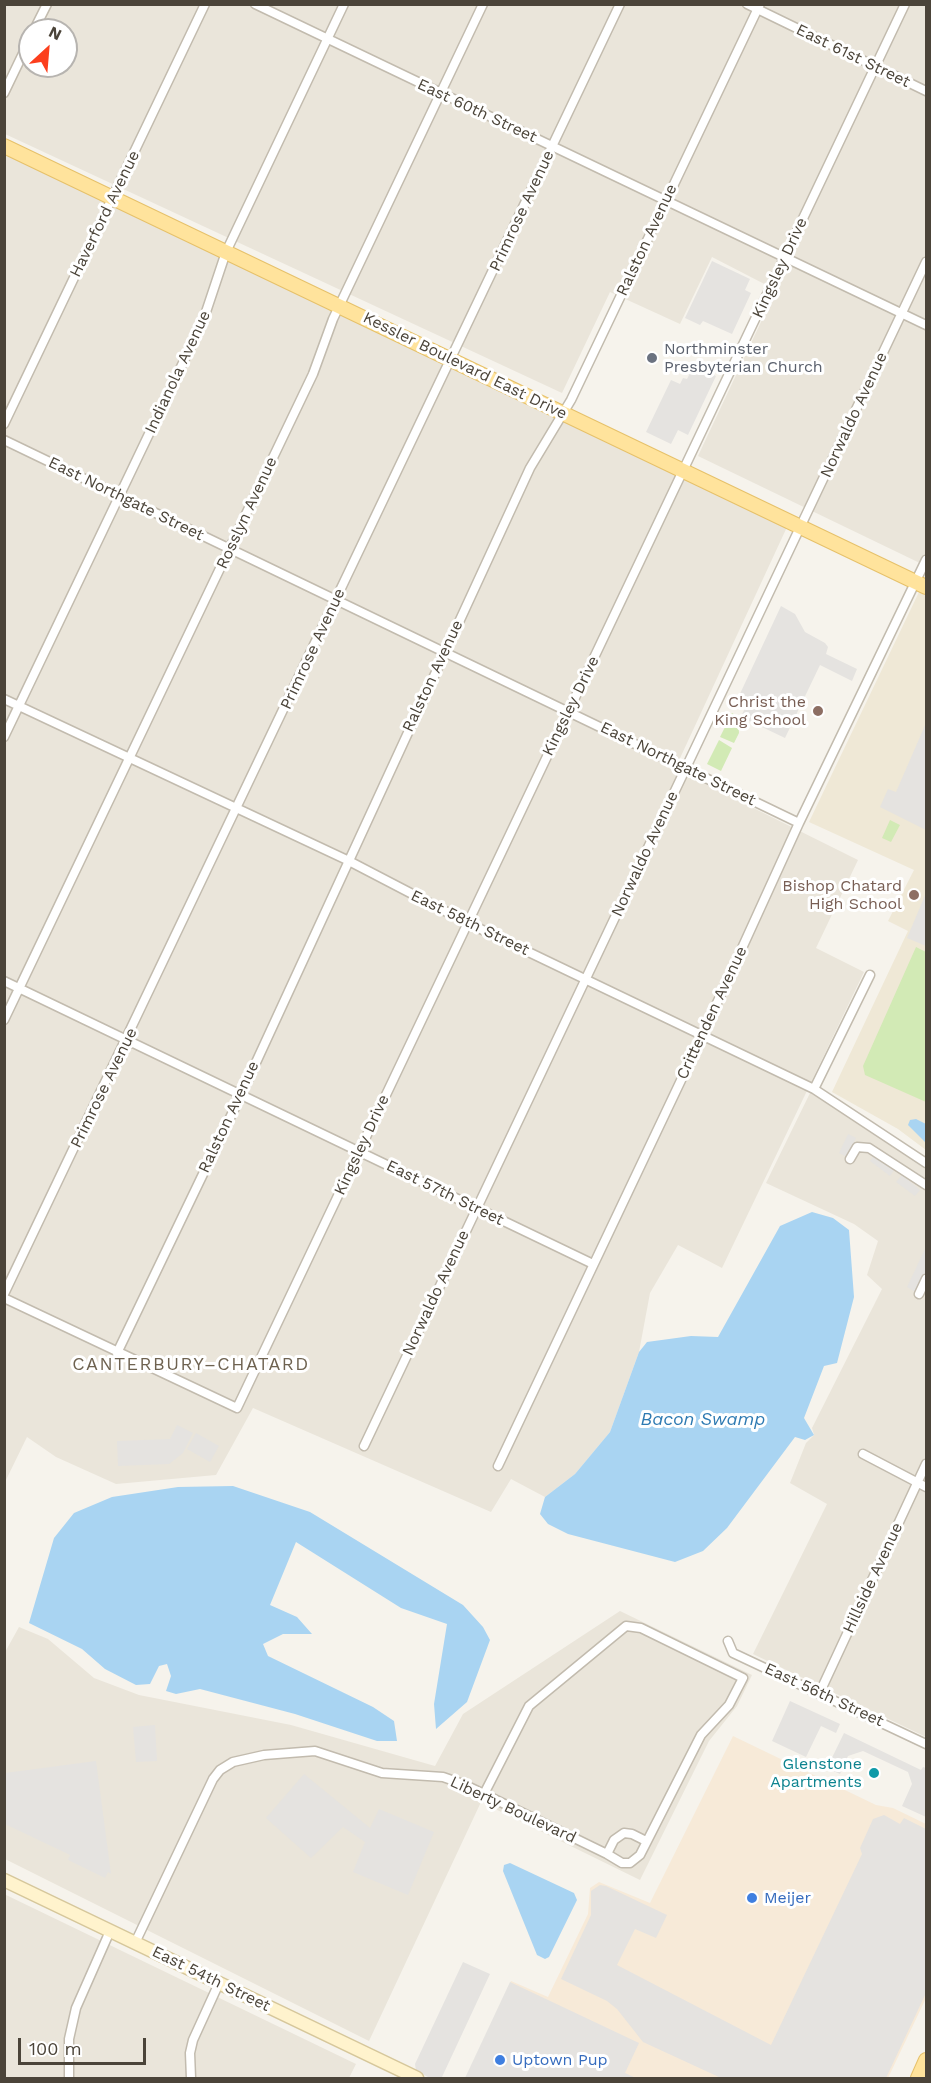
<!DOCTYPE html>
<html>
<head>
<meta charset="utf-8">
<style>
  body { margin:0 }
  #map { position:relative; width:931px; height:2083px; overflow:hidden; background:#f6f3ec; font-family:"Work Sans",sans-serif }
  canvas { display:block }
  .frame { position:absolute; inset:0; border:6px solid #4b4439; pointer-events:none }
  .north { position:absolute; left:18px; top:18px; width:60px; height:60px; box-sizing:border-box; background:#fff; border:2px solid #b7b4b0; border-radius:50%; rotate:26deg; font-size:16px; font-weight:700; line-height:24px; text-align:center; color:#4b4439 }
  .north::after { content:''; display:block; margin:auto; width:21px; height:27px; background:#fc3f1d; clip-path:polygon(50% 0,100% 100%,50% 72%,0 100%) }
  .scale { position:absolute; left:18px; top:2038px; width:128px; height:27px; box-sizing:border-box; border:3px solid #4b4439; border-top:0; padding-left:8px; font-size:18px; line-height:21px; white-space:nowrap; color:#4b4439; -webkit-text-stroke:4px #fff; paint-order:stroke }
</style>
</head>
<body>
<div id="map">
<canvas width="931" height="2083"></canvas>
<div class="frame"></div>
<div class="north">N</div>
<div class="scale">100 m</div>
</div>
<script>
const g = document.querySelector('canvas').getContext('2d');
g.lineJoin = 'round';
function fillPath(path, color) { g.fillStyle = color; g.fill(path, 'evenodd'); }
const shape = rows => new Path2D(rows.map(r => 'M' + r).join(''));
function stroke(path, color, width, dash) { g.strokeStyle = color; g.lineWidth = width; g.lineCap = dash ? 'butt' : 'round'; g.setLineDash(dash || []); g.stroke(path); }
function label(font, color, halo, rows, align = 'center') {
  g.font = font + ' "Work Sans",sans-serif'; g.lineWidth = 6; g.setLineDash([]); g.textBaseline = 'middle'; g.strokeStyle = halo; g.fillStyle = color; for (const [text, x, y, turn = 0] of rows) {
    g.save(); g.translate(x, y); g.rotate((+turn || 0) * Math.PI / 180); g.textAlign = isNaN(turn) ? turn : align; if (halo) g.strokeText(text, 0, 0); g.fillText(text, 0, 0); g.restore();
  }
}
fillPath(shape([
  [5,5,926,5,926,566,698,456,776,290,712,257,680,324,610,292,562,393,5,134],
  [30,30,66,30,66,66,30,66],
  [5,153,787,527,675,769,858,860,816,948,864,972,722,1268,678,1245,650,1293,639,1352,610,1432,575,1474,545,1497,511,1479,491,1512,253,1408,216,1475,116,1484,56,1457,27,1437,5,1482],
  [811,1091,926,1169,926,1737,753,1654,827,1504,790,1483,806,1443,814,1435,812,1428,882,1289,867,1275,878,1241,854,1224,766,1183],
  [620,1611,752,1675,737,1706,709,1741,640,1880,481,1802,369,2041,5,1859,4,1654,19,1627,48,1639,94,1678,139,1695,291,1725,435,1766,463,1714],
  [4,1894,356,2064,349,2078,5,2078]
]), '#eae5da');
fillPath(shape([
  [733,1736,876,1805,893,1808,926,1824,926,1998,888,2078,466,2078,511,1981,548,1997,588,1914,590,1888,599,1882,650,1903]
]), '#f7ead8');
fillPath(shape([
  [919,592,926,595,926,1150,898,1129,832,1092,908,931,888,921,914,870,809,822]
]), '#efe8d6');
fillPath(shape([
  [732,713,738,717,739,733,734,743,720,737],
  [719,740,732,748,721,771,707,764],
  [890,820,900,825,891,842,882,838],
  [916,947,926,952,926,1102,865,1075,863,1066]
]), '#d2eab5');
fillPath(shape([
  [712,261,750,279,745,290,751,293,732,334,703,321,700,325,685,318],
  [694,365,716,376,688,435,678,430,671,444,646,432,671,380,680,384,683,378,687,379],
  [781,606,795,614,805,632,825,643,828,647,826,654,857,669,852,681,820,665,785,738,741,717,747,703,738,698],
  [926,723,926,830,880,807,888,789,896,792],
  [926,893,926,946,907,938],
  [848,1134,856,1138,847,1157,839,1153],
  [874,1155,894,1170,890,1176,870,1161],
  [902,1175,920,1190,915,1196,896,1182],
  [926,1247,926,1274,917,1293,907,1287],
  [177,1425,193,1433,183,1453,169,1464,118,1466,117,1441,170,1439],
  [196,1433,219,1446,210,1462,187,1449],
  [790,1701,840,1724,836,1733,821,1726,806,1757,772,1741],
  [155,1725,157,1761,136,1762,133,1727],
  [844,1733,921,1770,923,1767,926,1768,926,1817,902,1806,912,1784,908,1772,863,1751,848,1756,840,1774,827,1768],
  [96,1761,111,1874,108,1872,105,1878,68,1860,70,1855,5,1824,5,1773],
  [304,1774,370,1828,379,1809,434,1832,408,1895,353,1872,365,1842,343,1827,311,1858,266,1818],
  [884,1815,900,1824,904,1818,926,1829,926,1993,886,2078,721,2078,643,2042,617,2009,607,2001,561,1979,591,1915,591,1891,600,1885,606,1886,667,1915,656,1938,635,1929,617,1965,771,2045,862,1854,860,1848,873,1819],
  [463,1962,490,1974,442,2077,430,2078,416,2071,415,2064],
  [510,1982,639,2043,625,2073,636,2078,465,2078]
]), '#e5e3e0');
fillPath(shape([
  [916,1119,926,1124,926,1143,908,1125,910,1120],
  [812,1212,833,1218,849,1230,854,1297,837,1363,824,1366,804,1418,814,1435,805,1440,795,1437,727,1528,703,1551,675,1562,568,1534,548,1524,540,1514,545,1497,575,1474,610,1432,639,1352,647,1342,691,1336,718,1337,780,1226],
  [233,1486,310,1512,463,1605,483,1627,490,1640,467,1702,436,1729,434,1704,447,1624,401,1608,296,1542,270,1605,297,1617,312,1634,283,1634,263,1644,268,1656,373,1707,394,1721,397,1741,377,1741,295,1714,200,1689,176,1694,166,1691,171,1676,167,1664,159,1666,150,1684,136,1685,105,1669,82,1649,29,1623,54,1538,74,1513,112,1497,178,1487],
  [510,1863,574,1893,577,1900,549,1957,545,1959,537,1955,503,1871,504,1865]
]), '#a9d4f2');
const street = shape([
  [255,4,926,325],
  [747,4,926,91],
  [34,30,47,4],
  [4,93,30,39],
  [4,424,205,4],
  [4,440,799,823],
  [4,699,347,860,468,923,814,1089,926,1163],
  [4,737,203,321,226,252,344,4],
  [4,981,593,1264],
  [4,1020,313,374,333,319,483,4],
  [814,1089,870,975],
  [850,1159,857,1147,869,1148,926,1185],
  [4,1294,620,4],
  [919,1294,926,1279],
  [4,1298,237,1408,905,4],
  [117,1353,241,1095,530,468,571,400,760,4],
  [364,1446,926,262],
  [863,1454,926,1487],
  [498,1466,702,1036,799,823,926,560],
  [728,1641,733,1653,926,1744],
  [820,1692,926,1464],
  [607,1854,614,1840,624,1833,632,1834,646,1841],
  [135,1943,213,1779,220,1770,233,1762,264,1755,315,1751,382,1773,443,1777,463,1784,484,1794,607,1854,622,1863,630,1863,640,1855,701,1735,729,1705,743,1678,641,1628,626,1626,529,1706,484,1794],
  [69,2078,69,2039,76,2008,110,1931],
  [191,2078,190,2053,193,2040,219,1983]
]);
const secondary = shape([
  [4,1880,417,2078]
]);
const primary = shape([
  [4,146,926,587],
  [918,2078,926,2060]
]);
stroke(street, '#c2bbae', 11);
stroke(secondary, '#d6c79b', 15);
stroke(primary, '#e6c16a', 16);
stroke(street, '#fff', 8);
stroke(secondary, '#fff3cd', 12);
stroke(primary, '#ffe39c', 14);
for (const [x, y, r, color] of [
  [652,358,6,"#6b7280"],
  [818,711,6,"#8d6e63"],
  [914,895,6,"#8d6e63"],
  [874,1773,6,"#0f9aa8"],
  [752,1898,6,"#3f7fe0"],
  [500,2060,6,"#3f7fe0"]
]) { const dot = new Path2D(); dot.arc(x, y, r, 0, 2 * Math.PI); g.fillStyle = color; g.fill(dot); stroke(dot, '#fff', 2); }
label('16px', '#4b4439', '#fff', [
  ["East 61st Street",853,56,26],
  ["East 60th Street",477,111,25],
  ["Primrose Avenue",522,211,-65],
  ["Haverford Avenue",105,214,-64],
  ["Ralston Avenue",647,240,-65],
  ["Kingsley Drive",780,268,-65],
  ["Kessler Boulevard East Drive",465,366,26],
  ["Indianola Avenue",178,372,-65],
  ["Norwaldo Avenue",854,415,-65],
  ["East Northgate Street",126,499,26],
  ["Rosslyn Avenue",247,513,-65],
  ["Primrose Avenue",313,649,-65],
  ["Ralston Avenue",433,676,-65],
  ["Kingsley Drive",571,706,-64],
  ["East Northgate Street",678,764,26],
  ["Norwaldo Avenue",645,854,-65],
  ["East 58th Street",470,923,26],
  ["Crittenden Avenue",712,1013,-65],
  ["Primrose Avenue",104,1088,-64],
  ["Ralston Avenue",229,1117,-65],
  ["Kingsley Drive",362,1145,-65],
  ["East 57th Street",445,1193,26],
  ["Norwaldo Avenue",436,1293,-65],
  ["Hillside Avenue",873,1578,-65],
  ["East 56th Street",824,1695,25],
  ["Liberty Boulevard",513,1810,25],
  ["East 54th Street",211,1979,26]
]);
label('16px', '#5b616d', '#fff', [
  ["Northminster",664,349],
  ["Presbyterian Church",664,367]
], 'left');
label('16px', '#785e54', '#fff', [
  ["Christ the",806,702],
  ["King School",806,720],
  ["Bishop Chatard",902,886],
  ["High School",902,904]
], 'right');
label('16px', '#0d838f', '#fff', [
  ["Glenstone",862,1764],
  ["Apartments",862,1782]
], 'right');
label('16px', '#366cbe', '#fff', [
  ["Meijer",764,1898],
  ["Uptown Pup",512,2060]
], 'left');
g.letterSpacing = '1.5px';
label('18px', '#6e6250', '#fff', [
  ["CANTERBURY–CHATARD",191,1365]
]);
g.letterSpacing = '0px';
label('italic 18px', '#2e7ab2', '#fff', [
  ["Bacon Swamp",703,1420]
]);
</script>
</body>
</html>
